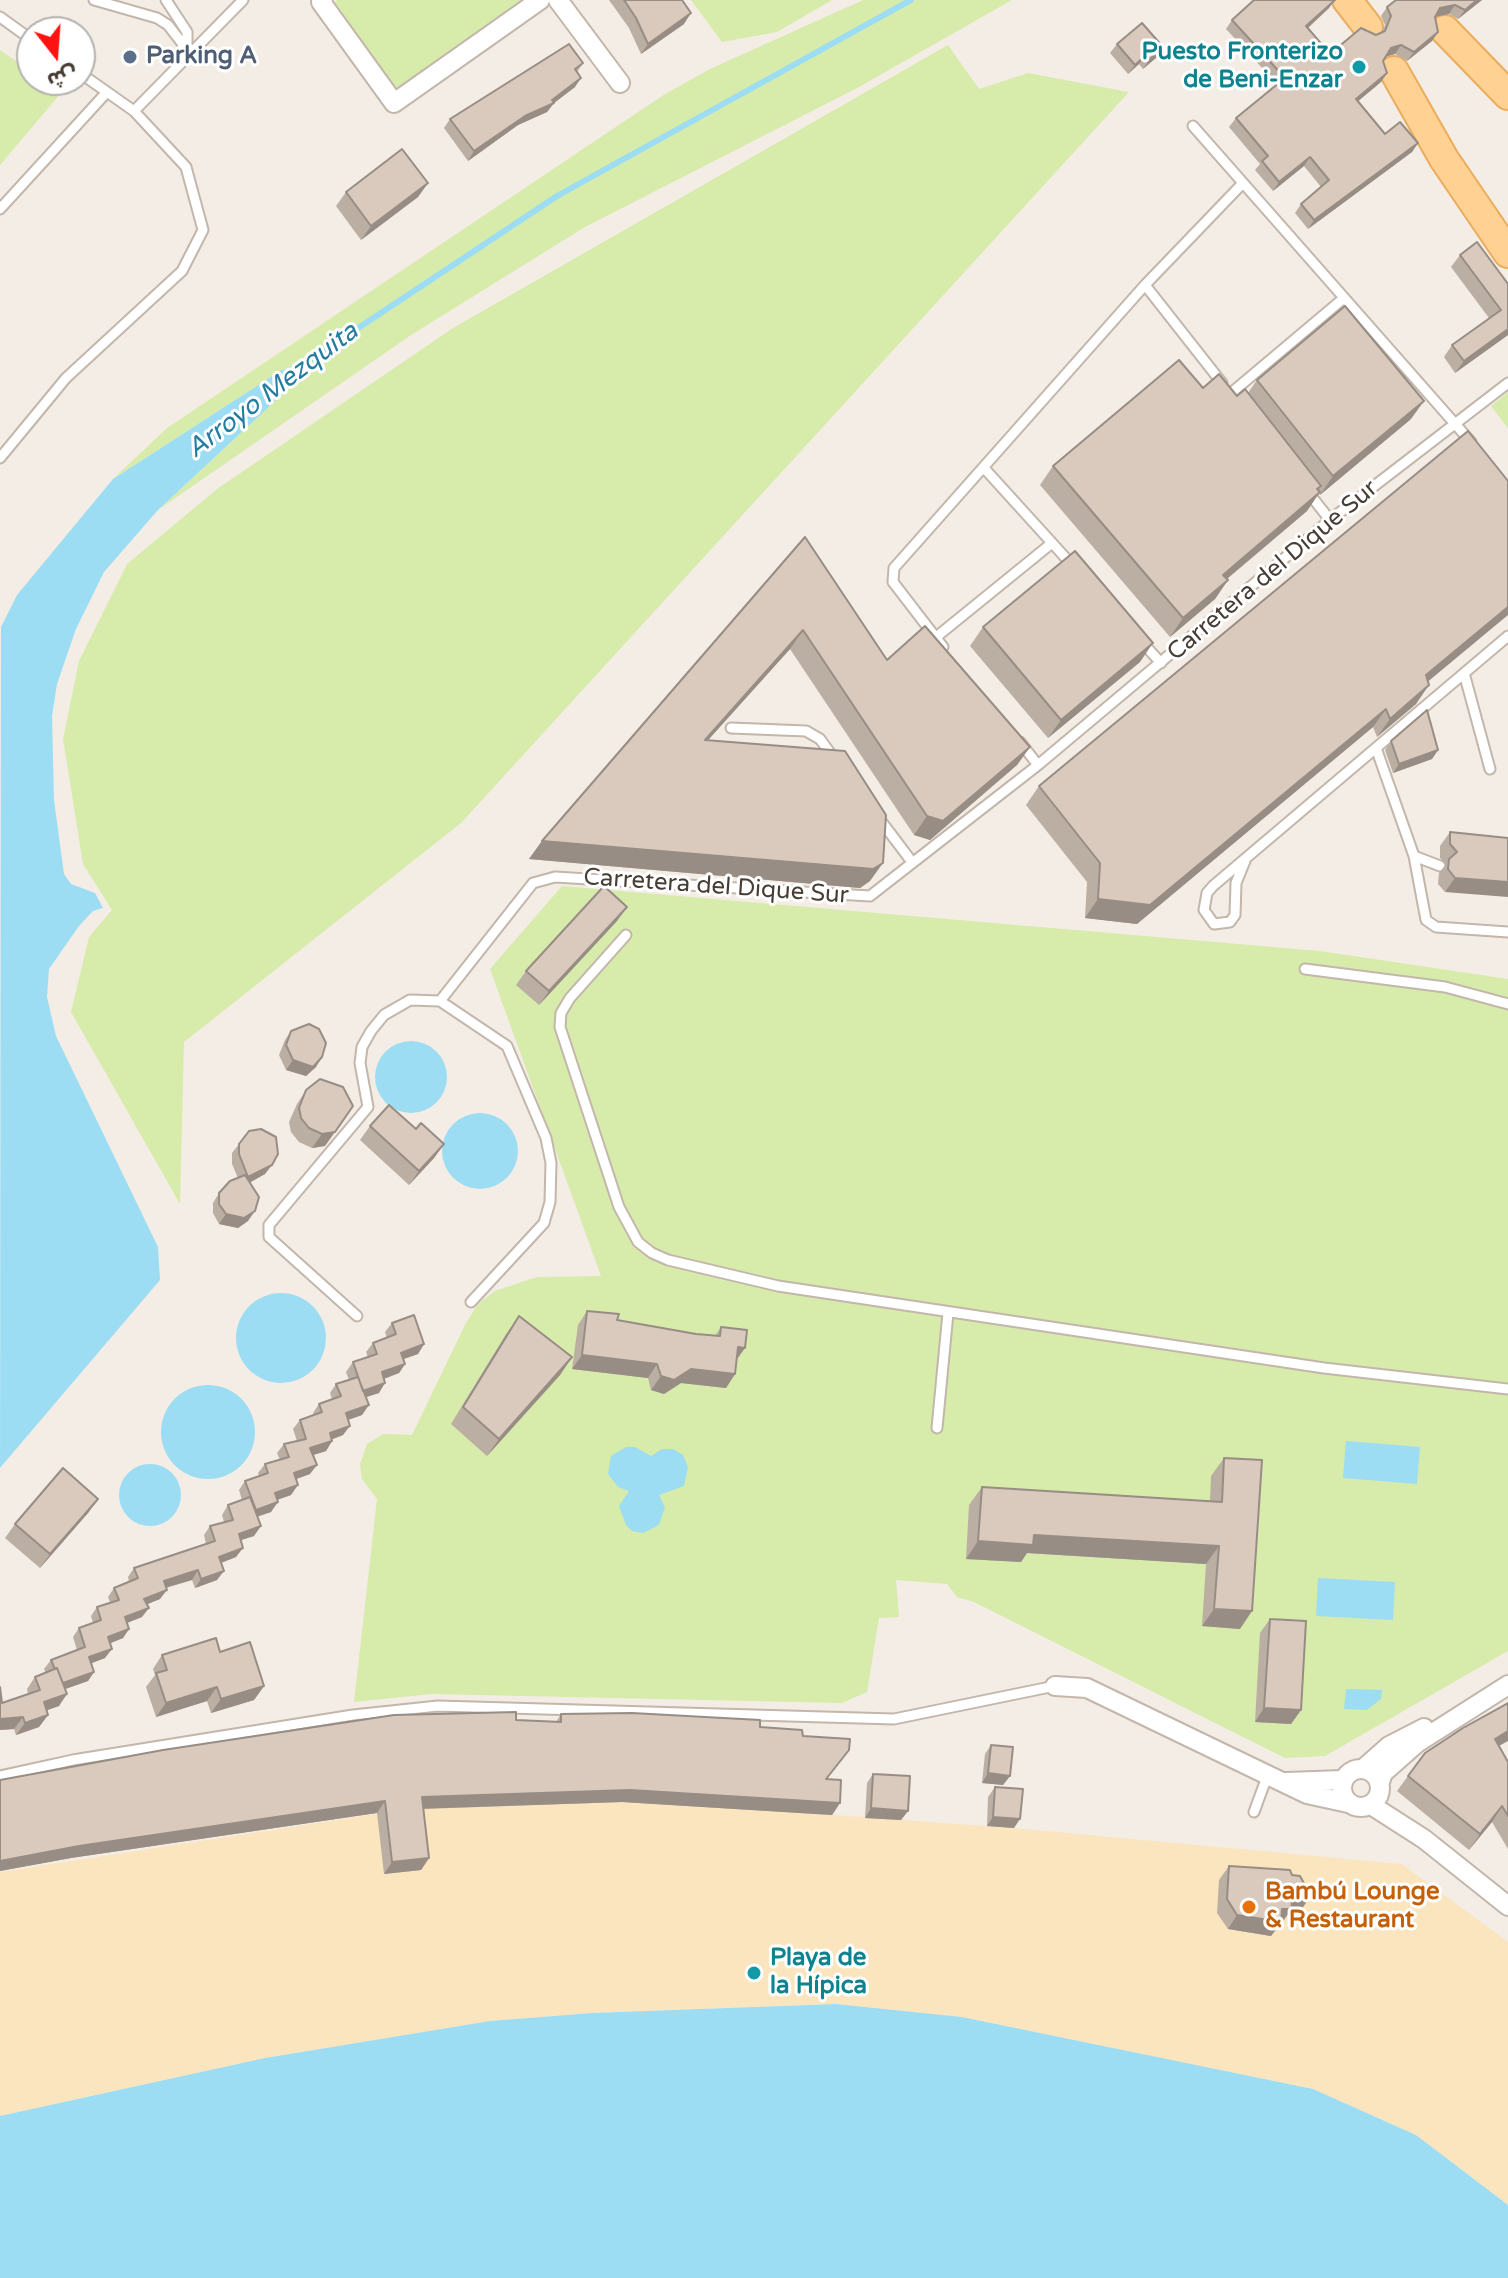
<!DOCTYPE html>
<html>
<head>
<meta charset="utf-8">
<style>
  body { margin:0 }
  #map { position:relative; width:1508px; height:2278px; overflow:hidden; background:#f4ede5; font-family:"Varela Round","Noto Sans Arabic",sans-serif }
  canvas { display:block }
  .north { position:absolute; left:16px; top:16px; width:80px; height:80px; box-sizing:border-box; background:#fff; border:2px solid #b5b1ae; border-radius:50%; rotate:163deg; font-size:22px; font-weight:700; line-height:32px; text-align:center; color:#463d34 }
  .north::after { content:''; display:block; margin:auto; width:28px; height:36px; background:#ff1310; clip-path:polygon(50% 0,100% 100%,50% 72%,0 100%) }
</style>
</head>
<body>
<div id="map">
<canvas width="1508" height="2278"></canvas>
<div class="north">ش</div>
</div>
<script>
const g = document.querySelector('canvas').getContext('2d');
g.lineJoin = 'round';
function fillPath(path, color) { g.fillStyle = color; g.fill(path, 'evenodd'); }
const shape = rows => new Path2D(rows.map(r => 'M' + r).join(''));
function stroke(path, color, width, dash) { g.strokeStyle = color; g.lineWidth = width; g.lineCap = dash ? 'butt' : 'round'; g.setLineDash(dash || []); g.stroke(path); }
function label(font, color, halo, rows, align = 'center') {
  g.font = font + ' "Varela Round",sans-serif'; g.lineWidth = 6; g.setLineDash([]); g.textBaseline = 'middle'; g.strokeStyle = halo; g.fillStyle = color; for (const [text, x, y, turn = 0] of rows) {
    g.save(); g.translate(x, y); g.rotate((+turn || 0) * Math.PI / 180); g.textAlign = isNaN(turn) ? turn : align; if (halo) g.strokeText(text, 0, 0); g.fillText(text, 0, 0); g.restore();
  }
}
fillPath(shape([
  [337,0,523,0,394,91,332,4],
  [691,0,832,0,777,32,722,42],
  [863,0,1012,0,859,87,585,227,411,335,158,510,302,376,312,359,280,371,113,479,167,428,665,94,710,69],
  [948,45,979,89,1028,73,1129,92,461,823,184,1042,180,1204,71,1012,89,937,112,910,83,864,63,739,79,661,127,564,217,489,453,328],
  [0,50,32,72,32,80,43,80,61,93,0,165],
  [1508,392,1508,428,1491,406],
  [562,886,1320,951,1508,979,1508,1651,1325,1756,1285,1758,974,1602,957,1597,947,1584,896,1580,899,1617,879,1618,867,1692,842,1703,431,1694,354,1702,377,1499,362,1479,360,1464,367,1444,383,1434,412,1435,465,1325,478,1304,495,1291,537,1277,601,1276,490,969]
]), '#d7ebab');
fillPath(shape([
  [641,1801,1014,1828,1402,1864,1508,1942,1508,2205,1416,2135,1313,2089,962,2017,836,2004,592,2013,490,2021,265,2058,0,2116,0,1872,408,1809]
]), '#fbe5be');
fillPath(shape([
  [313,358,302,376,158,510,104,572,76,629,57,684,52,716,54,800,64,874,71,884,95,893,103,908,93,911,79,926,49,969,47,997,56,1036,158,1247,160,1280,0,1468,1,627,17,595,113,479,280,371],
  '375 1077a36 36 0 1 1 72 0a36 36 0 1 1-72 0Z',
  '442 1151a38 38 0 1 1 76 0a38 38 0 1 1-76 0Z',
  '236 1338a45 45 0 1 1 90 0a45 45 0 1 1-90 0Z',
  '161 1432a47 47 0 1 1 94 0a47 47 0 1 1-94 0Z',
  [1346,1441,1420,1447,1417,1484,1343,1478],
  [626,1447,635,1447,651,1456,662,1449,673,1449,683,1455,688,1467,684,1486,659,1495,665,1507,659,1525,643,1533,632,1531,626,1525,619,1506,629,1491,618,1487,608,1474,611,1456],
  '119 1495a31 31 0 1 1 62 0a31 31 0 1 1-62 0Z',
  [1318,1578,1395,1582,1393,1620,1316,1616],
  [1346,1689,1382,1690,1381,1699,1367,1710,1344,1709],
  [836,2004,962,2017,1313,2089,1416,2135,1508,2205,1508,2278,0,2278,0,2116,265,2058,490,2021,592,2013]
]), '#9dddf4');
stroke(shape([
  [307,362,557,196,911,0]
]), '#9dddf4', 6);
const lane = shape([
  [94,0,157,18,168,25,182,43,186,58],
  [166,0,187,32,187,54],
  [0,17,32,40],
  [134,111,243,0],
  [1193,126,1471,442],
  [0,209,107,92],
  [1145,285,1222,383],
  [1230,394,1344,298],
  [0,458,66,378,182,271,203,230,186,167,134,111,80,73],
  [984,468,1073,566],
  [1308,492,1330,520],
  [935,638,1052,543],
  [1142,642,1161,663],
  [943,647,893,582,894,568,1145,285,1243,183],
  [1464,673,1490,769],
  [731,728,806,731,820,739,833,757],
  [1020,742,1038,765],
  [1376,748,1414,856,1426,920,1436,927,1508,932],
  [878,817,912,862],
  [1414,856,1440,866],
  [1245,861,1236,883,1235,915,1230,922,1214,924,1204,910,1207,893,1213,886,1508,636],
  [626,935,570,998,561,1013,560,1027,619,1207,638,1242,652,1253,668,1260,778,1286,1324,1368,1508,1389],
  [1305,969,1445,987,1508,1004],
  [440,1001,507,1046,546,1138,551,1163,550,1202,544,1223,471,1302],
  [357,1316,269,1237,269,1225,368,1107,360,1063,362,1047,371,1031,384,1015,410,1000,440,1001,533,883,555,877,870,896,1038,765,1330,520,1508,383],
  [937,1428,948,1313],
  [0,1776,73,1760,353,1715,438,1706,894,1719,1055,1686],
  [1254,1812,1268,1774]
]);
const street = shape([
  [323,0,321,2,394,103,540,0],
  [558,0,620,83],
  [1055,1686,1087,1688,1307,1794,1348,1803],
  '1342 1788a19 19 0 1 1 38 0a19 19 0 1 1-38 0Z',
  [1363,1769,1389,1746,1424,1728],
  [1286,1782,1343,1780],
  [1380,1782,1383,1773,1417,1743,1508,1685],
  [1371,1805,1424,1839,1508,1906]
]);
const primary = shape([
  [1347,0,1368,27],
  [1445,30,1508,95],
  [1394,71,1444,159,1508,253]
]);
stroke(lane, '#c3b6aa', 13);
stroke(street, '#c3b6aa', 22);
stroke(primary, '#ebac5c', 32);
stroke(lane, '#fff', 9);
stroke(street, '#fff', 18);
stroke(primary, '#ffd192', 28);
fillPath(shape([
  [609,0,682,0,684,24,641,54,629,28],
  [1482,0,1458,19,1449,14,1435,17,1438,32,1432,41,1407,61,1395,54,1386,56,1383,61,1387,73,1381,82,1358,101,1385,134,1418,143,1412,152,1308,229,1295,213,1301,204,1321,187,1304,166,1273,191,1255,170,1260,164,1229,127,1236,118,1277,84,1226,29,1232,20,1329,8,1308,28,1330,54,1382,32,1385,25,1381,16,1387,7],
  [1117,44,1157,57,1143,69,1139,64,1128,74,1110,53],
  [583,63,577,72,575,87,554,103,547,112,518,125,468,161,444,128,450,119],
  [428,183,418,197,361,240,336,206,346,192],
  [1460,255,1508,284,1508,335,1455,373,1444,357,1452,345,1489,318,1451,267],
  [1257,380,1411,419,1320,495,1319,493,1307,511,1227,579,1228,580,1215,599,1170,637,1040,485,1053,466,1203,388,1237,396,1248,393],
  [805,537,887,660,1030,747,1017,765,930,840,914,835,790,649,708,740,870,881,860,888,529,859,542,841],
  [983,627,1140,662,1048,738,970,646],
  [1428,681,1416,704,1377,737,1373,727,1137,924,1085,918,1087,882,1026,805,1039,786],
  [1391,741,1438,750,1432,759,1393,773,1385,750],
  [1450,832,1508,838,1445,892,1438,884,1439,873,1446,864,1440,858,1440,846],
  [617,921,539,1005,516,985,526,971],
  [291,1031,316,1067,306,1076,286,1070,279,1055,285,1040],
  [320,1079,325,1146,312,1148,299,1142,291,1132,289,1122,297,1104,306,1090],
  [370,1126,416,1129,444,1144,434,1158,409,1185,360,1140],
  [239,1144,265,1174,250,1182,248,1221,238,1228,219,1224,213,1213,213,1203,219,1193,238,1178,232,1164,232,1153],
  [587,1311,617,1320,696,1334,715,1336,721,1327,737,1359,735,1374,726,1388,681,1383,664,1394,651,1390,648,1378,572,1369,578,1325],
  [519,1316,572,1357,560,1375,487,1456,451,1424,506,1334],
  [392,1323,424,1344,418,1354,404,1359,405,1364,399,1373,384,1379,379,1393,366,1397,362,1415,348,1420,343,1435,332,1439,332,1441,326,1451,313,1455,310,1474,296,1479,291,1495,277,1500,271,1512,257,1517,254,1536,241,1540,236,1557,221,1563,217,1580,195,1588,192,1580,166,1588,160,1599,147,1604,142,1617,127,1623,129,1629,123,1638,110,1643,105,1658,91,1663,94,1672,88,1681,65,1689,59,1706,47,1710,48,1715,39,1727,16,1735,14,1729,0,1730,0,1687,2,1703,28,1694,27,1689,35,1677,46,1673,44,1669,51,1660,77,1650,73,1637,79,1628,93,1623,91,1616,97,1607,110,1602,108,1597,114,1588,129,1581,128,1577,134,1568,206,1544,204,1535,210,1526,224,1522,222,1515,228,1505,242,1500,239,1490,245,1481,259,1476,258,1473,265,1464,280,1460,277,1453,284,1444,297,1441,293,1429,300,1420,314,1415,313,1413,319,1404,332,1399,330,1393,336,1384,349,1380,346,1372,353,1362,368,1357,366,1352,373,1343,387,1338,385,1332],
  [1224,1458,1240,1629,1202,1626,1206,1564,1027,1553,1021,1562,966,1559,969,1505,982,1487,1210,1501,1211,1476],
  [98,1499,88,1513,40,1568,5,1538,15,1524],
  [1270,1619,1301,1710,1291,1724,1255,1722,1260,1633],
  [220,1652,264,1686,254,1700,211,1713,207,1701,156,1717,146,1687,155,1675,153,1669,162,1655],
  [561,1714,760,1727,803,1736,849,1750,827,1779,840,1803,832,1815,622,1802,423,1809,429,1858,421,1870,384,1874,377,1813,71,1858,0,1871,0,1780,516,1720,556,1722],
  [991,1745,1010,1776,1003,1785,982,1783,985,1754],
  [1499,1746,1508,1762,1508,1849,1492,1822,1469,1850,1397,1791,1408,1776],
  [873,1774,908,1811,901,1820,865,1818,867,1783],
  [995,1787,1014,1828,987,1826,988,1797],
  [1229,1866,1301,1910,1292,1908,1282,1923,1280,1923,1271,1936,1228,1929,1217,1913,1219,1880]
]), '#bbaea3');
fillPath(shape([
  [1335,0,1329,8,1300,35,1306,26],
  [1477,0,1482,0,1458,19,1465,10],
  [1455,5,1449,14,1434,17,1440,8],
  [691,13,684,24,641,54,648,44],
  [1438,32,1432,41,1407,61,1414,52],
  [1401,45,1395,54,1385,57,1391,48],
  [1163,47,1157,57,1143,69,1150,59],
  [1146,55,1139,64,1128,74,1135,65],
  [1387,73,1381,82,1350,108,1356,99],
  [581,78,575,87,554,103,547,112,518,125,468,161,474,151,525,116,552,100],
  [1418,143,1412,152,1308,229,1314,220],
  [1310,157,1304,166,1273,191,1279,182],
  [428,183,418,197,361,240,371,226],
  [1508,329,1508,335,1455,373,1464,361],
  [1424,401,1411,419,1320,495,1333,476],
  [1321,486,1313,498,1320,492,1307,511,1210,593,1223,575],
  [1228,580,1215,599,1170,637,1183,618],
  [1508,607,1508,615,1413,694,1426,675],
  [803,630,790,649,692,758,705,740],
  [1153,643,1140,662,1048,738,1061,720],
  [1429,685,1416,704,1377,737,1390,719],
  [1386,709,1373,727,1137,924,1085,918,1098,899],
  [1030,747,1017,765,930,840,914,835,927,816],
  [1438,750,1432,759,1393,773,1399,764],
  [542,841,883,863,870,881,860,888,529,859],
  [1455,878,1508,882,1508,897,1445,892],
  [627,907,617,921,539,1005,549,991],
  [322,1057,316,1067,306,1076,286,1070,293,1060],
  [335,1132,325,1146,312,1148,322,1134],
  [444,1144,434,1158,409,1185,419,1171],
  [272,1165,265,1174,242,1187,248,1177],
  [255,1211,248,1221,238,1228,219,1224,226,1214],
  [424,1344,418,1354,395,1362,401,1353],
  [738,1347,745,1348,735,1362],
  [582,1355,657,1364,648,1378,572,1369],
  [572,1357,560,1375,487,1456,499,1439],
  [405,1364,399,1373,375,1382,382,1372],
  [691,1369,735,1374,726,1388,681,1383,664,1394,651,1390,661,1376],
  [385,1383,379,1393,357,1400,363,1391],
  [369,1405,362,1415,339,1423,346,1413],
  [350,1426,343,1435,323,1443,330,1433],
  [332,1441,326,1451,304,1458,310,1448],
  [317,1465,310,1474,288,1482,294,1473],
  [298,1485,291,1495,268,1503,275,1493],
  [98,1499,88,1513,40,1568,50,1554],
  [278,1502,271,1512,249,1519,256,1510],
  [261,1526,254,1536,232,1543,239,1534],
  [1034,1535,1219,1546,1206,1564,1027,1553,1021,1562,966,1559,978,1541],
  [243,1548,236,1557,213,1566,219,1557],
  [198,1570,192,1580,157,1590,164,1581],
  [224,1571,217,1580,195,1588,201,1579],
  [167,1590,160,1599,138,1608,144,1599],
  [149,1608,142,1617,119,1626,125,1617],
  [1214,1609,1252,1611,1240,1629,1202,1626],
  [129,1629,123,1638,101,1647,108,1637],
  [112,1649,105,1658,82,1667,89,1657],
  [94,1672,88,1681,54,1693,61,1684],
  [264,1686,254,1700,211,1713,221,1699],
  [217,1687,207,1701,156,1717,166,1703],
  [67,1694,59,1706,36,1714,44,1702],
  [1264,1708,1301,1710,1291,1724,1255,1722],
  [48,1715,39,1727,16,1735,25,1723],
  [23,1717,14,1729,0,1730,0,1719],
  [1508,1731,1508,1741,1484,1754,1495,1739],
  [988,1773,1010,1776,1003,1785,982,1783],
  [630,1790,840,1803,832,1815,622,1802,413,1809,422,1797],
  [385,1801,377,1813,71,1858,0,1871,0,1861,79,1846],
  [1502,1806,1492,1822,1469,1850,1480,1834],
  [871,1808,908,1811,901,1820,865,1818],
  [993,1817,1020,1819,1014,1828,987,1826],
  [429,1858,421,1870,384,1874,392,1862],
  [1291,1892,1311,1896,1301,1910,1281,1906],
  [1282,1909,1292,1909,1271,1936,1228,1929,1237,1915]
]), '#988d84');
const building = shape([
  [624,0,682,0,691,13,648,44,636,18,624,0],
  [1254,0,1335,0,1306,26,1330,54,1361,28,1376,35,1385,31,1391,16,1387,7,1396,0,1477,0,1465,10,1455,5,1440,8,1435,17,1438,32,1414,52,1401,45,1391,48,1383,61,1387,73,1356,99,1385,134,1400,122,1418,143,1314,220,1301,204,1329,180,1310,157,1279,182,1262,161,1268,156,1236,118,1285,78,1232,20,1254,0],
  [1142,23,1163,47,1150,59,1146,55,1135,65,1117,44,1142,23],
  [569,44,583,63,575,69,581,78,552,100,554,103,525,116,474,151,450,119,569,44],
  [402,149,428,183,371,226,346,192,402,149],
  [1477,242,1508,284,1508,329,1464,361,1452,345,1501,310,1460,255,1477,242],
  [1345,306,1424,401,1333,476,1257,380,1345,306],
  [1179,360,1203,388,1219,374,1237,396,1245,389,1321,486,1317,489,1320,492,1223,575,1228,580,1183,618,1053,466,1179,360],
  [1468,431,1508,481,1508,607,1426,675,1429,685,1390,719,1386,709,1150,905,1098,899,1100,863,1039,786,1468,431],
  [805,537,887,660,925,626,1030,747,943,821,927,816,803,630,705,740,845,751,886,815,883,863,873,869,542,841,805,537],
  [1075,551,1153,643,1061,720,983,627,1075,551],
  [1427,710,1438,750,1399,764,1391,741,1427,710],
  [1450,832,1508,838,1508,882,1455,878,1448,869,1449,859,1457,852,1450,844,1450,832],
  [604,886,627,907,549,991,526,971,604,886],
  [309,1024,319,1029,326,1043,322,1057,313,1067,293,1060,286,1045,291,1031,309,1024],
  [320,1079,343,1087,353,1106,335,1132,322,1134,309,1128,301,1118,299,1108,306,1090,320,1079],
  [389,1105,416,1129,421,1123,444,1144,419,1171,370,1126,389,1105],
  [261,1129,276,1137,278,1154,272,1165,248,1177,239,1154,239,1144,249,1131,261,1129],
  [245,1175,259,1197,255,1211,244,1218,226,1214,219,1204,219,1193,230,1181,245,1175],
  [587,1311,619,1314,617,1320,696,1334,720,1336,721,1327,747,1330,745,1348,738,1347,735,1374,691,1369,674,1380,661,1376,657,1364,582,1355,587,1311],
  [414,1315,424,1344,401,1353,405,1364,382,1372,385,1383,363,1391,353,1362,377,1354,373,1343,396,1334,392,1323,414,1315],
  [519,1316,572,1357,499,1439,463,1407,519,1316],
  [358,1377,369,1405,346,1413,350,1426,330,1433,332,1441,310,1448,317,1465,294,1473,298,1485,275,1493,278,1502,256,1510,245,1481,268,1473,265,1464,289,1457,284,1444,306,1439,300,1420,322,1412,319,1404,341,1396,336,1384,358,1377],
  [1224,1458,1262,1460,1252,1611,1214,1609,1219,1546,1034,1535,1033,1545,978,1541,982,1487,1222,1502,1224,1458],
  [63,1468,98,1499,50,1554,15,1524,63,1468],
  [250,1497,261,1526,239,1534,243,1548,219,1557,224,1571,201,1579,198,1570,164,1581,167,1590,144,1599,149,1608,125,1617,129,1629,108,1637,112,1649,89,1657,94,1672,63,1683,57,1668,55,1669,51,1660,85,1647,79,1628,101,1620,97,1607,119,1600,114,1588,138,1578,134,1568,215,1541,210,1526,233,1520,228,1505,250,1497],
  [1270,1619,1306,1621,1301,1710,1264,1708,1270,1619],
  [216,1638,220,1652,250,1642,264,1686,221,1699,217,1687,166,1703,156,1673,167,1670,162,1655,216,1638],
  [57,1668,67,1694,44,1702,48,1715,25,1723,23,1717,0,1719,0,1687,2,1703,40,1690,35,1677,57,1668],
  [1508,1703,1508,1731,1495,1739,1508,1762,1508,1816,1502,1806,1480,1834,1408,1776,1425,1753,1463,1728,1508,1703],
  [516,1712,516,1720,561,1722,561,1714,632,1713,760,1720,760,1727,802,1730,803,1736,850,1739,849,1750,826,1779,841,1780,840,1803,630,1790,422,1797,429,1858,392,1862,385,1801,79,1846,0,1861,0,1780,163,1750,394,1715,516,1712],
  [991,1745,1013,1747,1010,1776,988,1773,991,1745],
  [873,1774,910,1776,908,1811,871,1808,873,1774],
  [995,1787,1023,1789,1020,1819,993,1817,995,1787],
  [1229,1866,1290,1870,1292,1875,1300,1876,1311,1896,1291,1892,1292,1909,1282,1909,1281,1922,1237,1915,1227,1899,1229,1866]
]);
fillPath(building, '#d9cabd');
stroke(building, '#988d84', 2);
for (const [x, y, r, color] of [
  [130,57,8,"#5c6f8a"],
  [1359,67,8,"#0f9aa8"],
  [1249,1907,8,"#e8710a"],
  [754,1973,8,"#0f9aa8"]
]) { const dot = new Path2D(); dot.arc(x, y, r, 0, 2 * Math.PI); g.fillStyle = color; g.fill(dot); stroke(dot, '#fff', 3); }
label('bold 24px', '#0d838f', '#fff', [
  ["Puesto Fronterizo",1343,53],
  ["de Beni-Enzar",1343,81],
  ["Playa de",770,1959,"left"],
  ["la Hípica",770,1987,"left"]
], 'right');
label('bold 24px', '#4e5e75', '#fff', [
  ["Parking A",146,57]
], 'left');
label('24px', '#463d34', '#fff', [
  ["Carretera del Dique Sur",1273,571,-40],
  ["Carretera del Dique Sur",716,887,4]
]);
label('bold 24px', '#c56008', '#fff', [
  ["Bambú Lounge",1265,1893],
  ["& Restaurant",1265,1921]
], 'left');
label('italic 26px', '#247ca0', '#fff', [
  ["Arroyo Mezquita",273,391,-37]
]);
</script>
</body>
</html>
